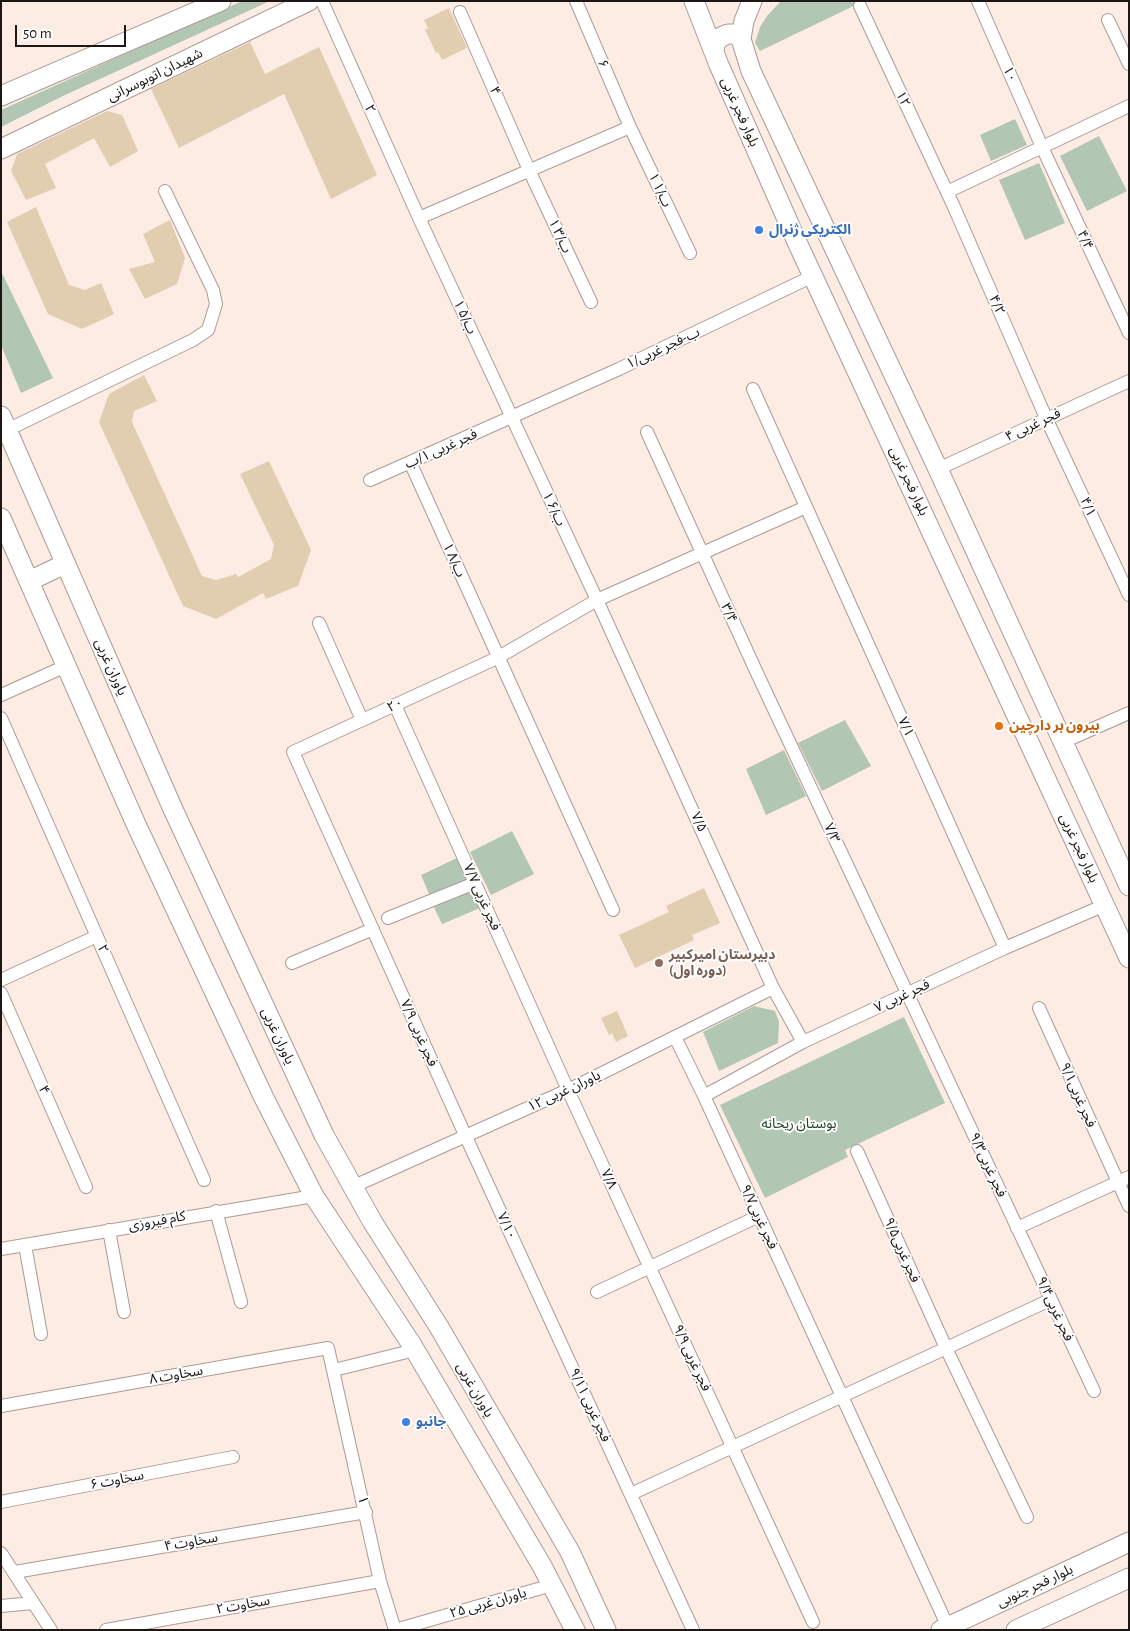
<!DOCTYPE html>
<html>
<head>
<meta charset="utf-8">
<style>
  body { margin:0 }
  #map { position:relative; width:1130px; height:1631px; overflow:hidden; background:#fdece4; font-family:"Alegreya Sans",sans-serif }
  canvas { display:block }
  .frame { position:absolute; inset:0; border:2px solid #1c1714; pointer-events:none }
  .scale { position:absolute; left:15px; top:25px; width:111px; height:22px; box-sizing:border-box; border:2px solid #1c1714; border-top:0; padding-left:6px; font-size:15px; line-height:18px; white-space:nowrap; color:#1c1714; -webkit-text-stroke:4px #fdfdfd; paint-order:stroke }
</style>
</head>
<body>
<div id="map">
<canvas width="1130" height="1631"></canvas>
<div class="frame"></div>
<div class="scale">50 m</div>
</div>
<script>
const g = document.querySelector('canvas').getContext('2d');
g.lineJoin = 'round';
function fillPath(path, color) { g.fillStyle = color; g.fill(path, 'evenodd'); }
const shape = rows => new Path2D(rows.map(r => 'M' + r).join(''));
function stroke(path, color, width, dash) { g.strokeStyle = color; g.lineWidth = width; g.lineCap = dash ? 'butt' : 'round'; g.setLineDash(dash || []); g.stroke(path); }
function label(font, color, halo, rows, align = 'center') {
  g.font = font + ' "Alegreya Sans","Noto Sans Arabic",sans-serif'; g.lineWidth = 4; g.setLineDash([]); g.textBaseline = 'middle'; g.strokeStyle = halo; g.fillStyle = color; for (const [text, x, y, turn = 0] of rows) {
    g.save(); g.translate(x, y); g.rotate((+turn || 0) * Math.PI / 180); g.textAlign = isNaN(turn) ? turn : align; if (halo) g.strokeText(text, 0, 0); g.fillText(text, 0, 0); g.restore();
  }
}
fillPath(shape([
  [242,1,270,1,65,95,1,127,1,110],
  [781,1,864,1,760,51,755,43,760,27,767,16],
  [1015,119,1027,145,991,161,980,135],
  [1099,136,1127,191,1087,211,1060,156],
  [1039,163,1065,223,1025,240,999,180],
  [1,271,53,378,21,393,1,345],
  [845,720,871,766,822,791,798,743],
  [784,750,806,796,766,815,746,769],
  [512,831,534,874,491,895,470,852],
  [457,858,467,879,430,896,421,875],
  [472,888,480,908,442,924,433,905],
  [754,1006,775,1011,779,1022,778,1043,719,1071,703,1032],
  [904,1017,945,1103,845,1150,848,1157,765,1198,720,1105]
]), '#b2c6b4');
fillPath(shape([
  [449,8,467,48,442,60,438,52,436,53,425,30,428,28,424,20],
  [250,42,265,74,319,47,377,175,331,199,284,94,179,148,151,89],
  [107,111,122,115,138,151,110,167,94,138,45,164,56,188,26,200,11,171,17,154],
  [36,207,69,285,85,290,101,283,114,314,82,329,48,314,7,222],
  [170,220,185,258,177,284,145,299,129,269,155,262,143,234],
  [144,375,157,401,134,411,132,422,202,576,216,580,236,574,238,577,271,559,274,545,240,474,269,461,311,550,298,586,266,599,263,593,216,619,183,606,99,422,109,394],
  [704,888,720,923,692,935,694,940,635,968,619,935,669,912,666,906],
  [617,1011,628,1036,616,1042,612,1033,609,1035,601,1018]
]), '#e1ceb1');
const minor = shape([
  [322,1,419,218,597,600,773,988,803,1042],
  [576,1,630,127,690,253],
  [978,1,1042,147,1129,333],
  [860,6,954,207,1046,418,1129,595],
  [460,12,529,170,591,302],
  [1108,20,1129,64],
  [947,192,1129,106],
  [419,218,630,127],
  [753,389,1005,948],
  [7,430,193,340,208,330,216,304,213,290,165,191],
  [647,432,756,671,1094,1391],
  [410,462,613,910],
  [938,469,1129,381],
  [370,480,619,369,813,276],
  [319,623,362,720],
  [1,695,66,666],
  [395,705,568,1090,813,1622],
  [1,718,204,1180],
  [1063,742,1129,713],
  [388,918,475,883],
  [292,963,373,929],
  [1,980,97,936],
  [1,993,86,1187],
  [1039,1008,1129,1206],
  [675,1037,704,1096,948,1627],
  [704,1096,803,1042,1005,948,1105,905],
  [857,1151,946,1348,1027,1517],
  [352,1187,568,1090,773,988],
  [216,1211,241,1302],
  [1017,1228,1129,1177],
  [109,1230,124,1312],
  [25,1245,41,1334],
  [1,1249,314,1196],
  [597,1292,759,1216],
  [334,1370,415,1350],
  [1,1406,328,1348,380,1581,395,1630],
  [631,1494,1050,1300],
  [1,1502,233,1457],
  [1,1553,51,1630],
  [15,1572,366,1512],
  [1,1606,33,1603],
  [106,1630,380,1581],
  [395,1630,552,1585],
  [693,1630,466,1137,293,752,497,658,597,600,806,507]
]);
const secondary = shape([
  [694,1,719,65,797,242,1129,958],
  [752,1,744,21,741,39,751,71,938,469,1129,886],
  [714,51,715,43,721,37,728,34,735,34,741,39],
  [1,96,221,1],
  [1,149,309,1],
  [1,416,172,807,324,1135,372,1221,439,1327,570,1552,606,1630],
  [1,518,135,822,264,1098,314,1196,412,1345,542,1566,575,1630],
  [29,581,65,564],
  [941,1630,1129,1542],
  [1016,1630,1129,1578]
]);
stroke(minor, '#ab9b94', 14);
stroke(secondary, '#ab9b94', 21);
stroke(minor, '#fff', 12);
stroke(secondary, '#fff', 19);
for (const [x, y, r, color] of [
  [759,230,5,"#3f7fe0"],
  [999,726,5,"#e8710a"],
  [659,963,5,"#8d6e63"],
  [406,1422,5,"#3f7fe0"]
]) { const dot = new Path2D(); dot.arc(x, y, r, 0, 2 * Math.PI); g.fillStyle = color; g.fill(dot); stroke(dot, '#fdfdfd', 2); }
label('14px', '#1c1714', '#fdfdfd', [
  ["۶",603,64,66],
  ["۱۰",1010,74,66],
  ["شهیدان اتوبوسرانی",155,75,-26],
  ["۴",495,91,66],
  ["۱۲",903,99,65],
  ["۲",370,109,66],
  ["بلوار فجر غربی",740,112,66],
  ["۱ ب/۱",660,190,65],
  ["۱ ب/۳",560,236,65],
  ["۴/۴",1085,240,65],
  ["۴/۲",997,305,66],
  ["۱ ب/۵",465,317,65],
  ["۱/ب-فجر غربی",663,348,-25],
  ["۴ فجر غربی",1033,425,-25],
  ["فجر غربی ۱/ب",441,449,-24],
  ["بلوار فجر غربی",909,481,65],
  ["۴/۱",1088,507,65],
  ["۱ ب/۶",554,509,65],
  ["۱ ب/۸",454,560,66],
  ["۳/۴",729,613,65],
  ["یاوران غربی",111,667,66],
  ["۲۰",395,705,-25],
  ["۷/۱",906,727,66],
  ["۷/۵",699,822,65],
  ["۷/۳",832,833,65],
  ["بلوار فجر غربی",1079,848,65],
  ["۷/۷ فجر غربی",482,897,66],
  ["۲",103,949,66],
  ["۷ فجر غربی",902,996,-25],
  ["۷/۹ فجر غربی",419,1033,66],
  ["یاوران غربی",278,1036,65],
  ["۴",44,1090,66],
  ["۱۲ یاوران غربی",564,1091,-25],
  ["فجر غربی۹/۱",1078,1095,66],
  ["فجر غربی۹/۳",988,1165,65],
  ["۷/۸",609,1179,65],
  ["فجر غربی۹/۷",759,1217,65],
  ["کام فیروزی",157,1221,-10],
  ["۷/۱۰",507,1226,65],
  ["فجر غربی۹/۵",902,1250,66],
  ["فجر غربی۹/۴",1055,1309,65],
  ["۹/۹ فجر غربی",692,1358,65],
  ["سخاوت ۸",176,1375,-10],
  ["یاوران غربی",475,1390,60],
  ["۹/۱۱ فجر غربی",590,1405,65],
  ["سخاوت ۶",117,1480,-11],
  ["۱",363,1500,77],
  ["سخاوت ۴",191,1542,-10],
  ["بلوار فجر جنوبی",1035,1586,-25],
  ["یاوران غربی ۲۵",488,1603,-16],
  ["سخاوت ۲",243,1605,-10]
]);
label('bold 14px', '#366cbe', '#fdfdfd', [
  ["الکتریکی ژنرال",769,230],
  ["جانبو",416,1422]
], 'left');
label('bold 14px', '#c56008', '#fdfdfd', [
  ["بیرون بر دارچین",1009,726]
], 'left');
label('bold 14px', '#785e54', '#fdfdfd', [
  ["دبیرستان امیرکبیر",669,955],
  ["(دوره اول)",669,971]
], 'left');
label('14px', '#1d4826', '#fdfdfd', [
  ["بوستان ریحانه",799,1124]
]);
</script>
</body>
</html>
